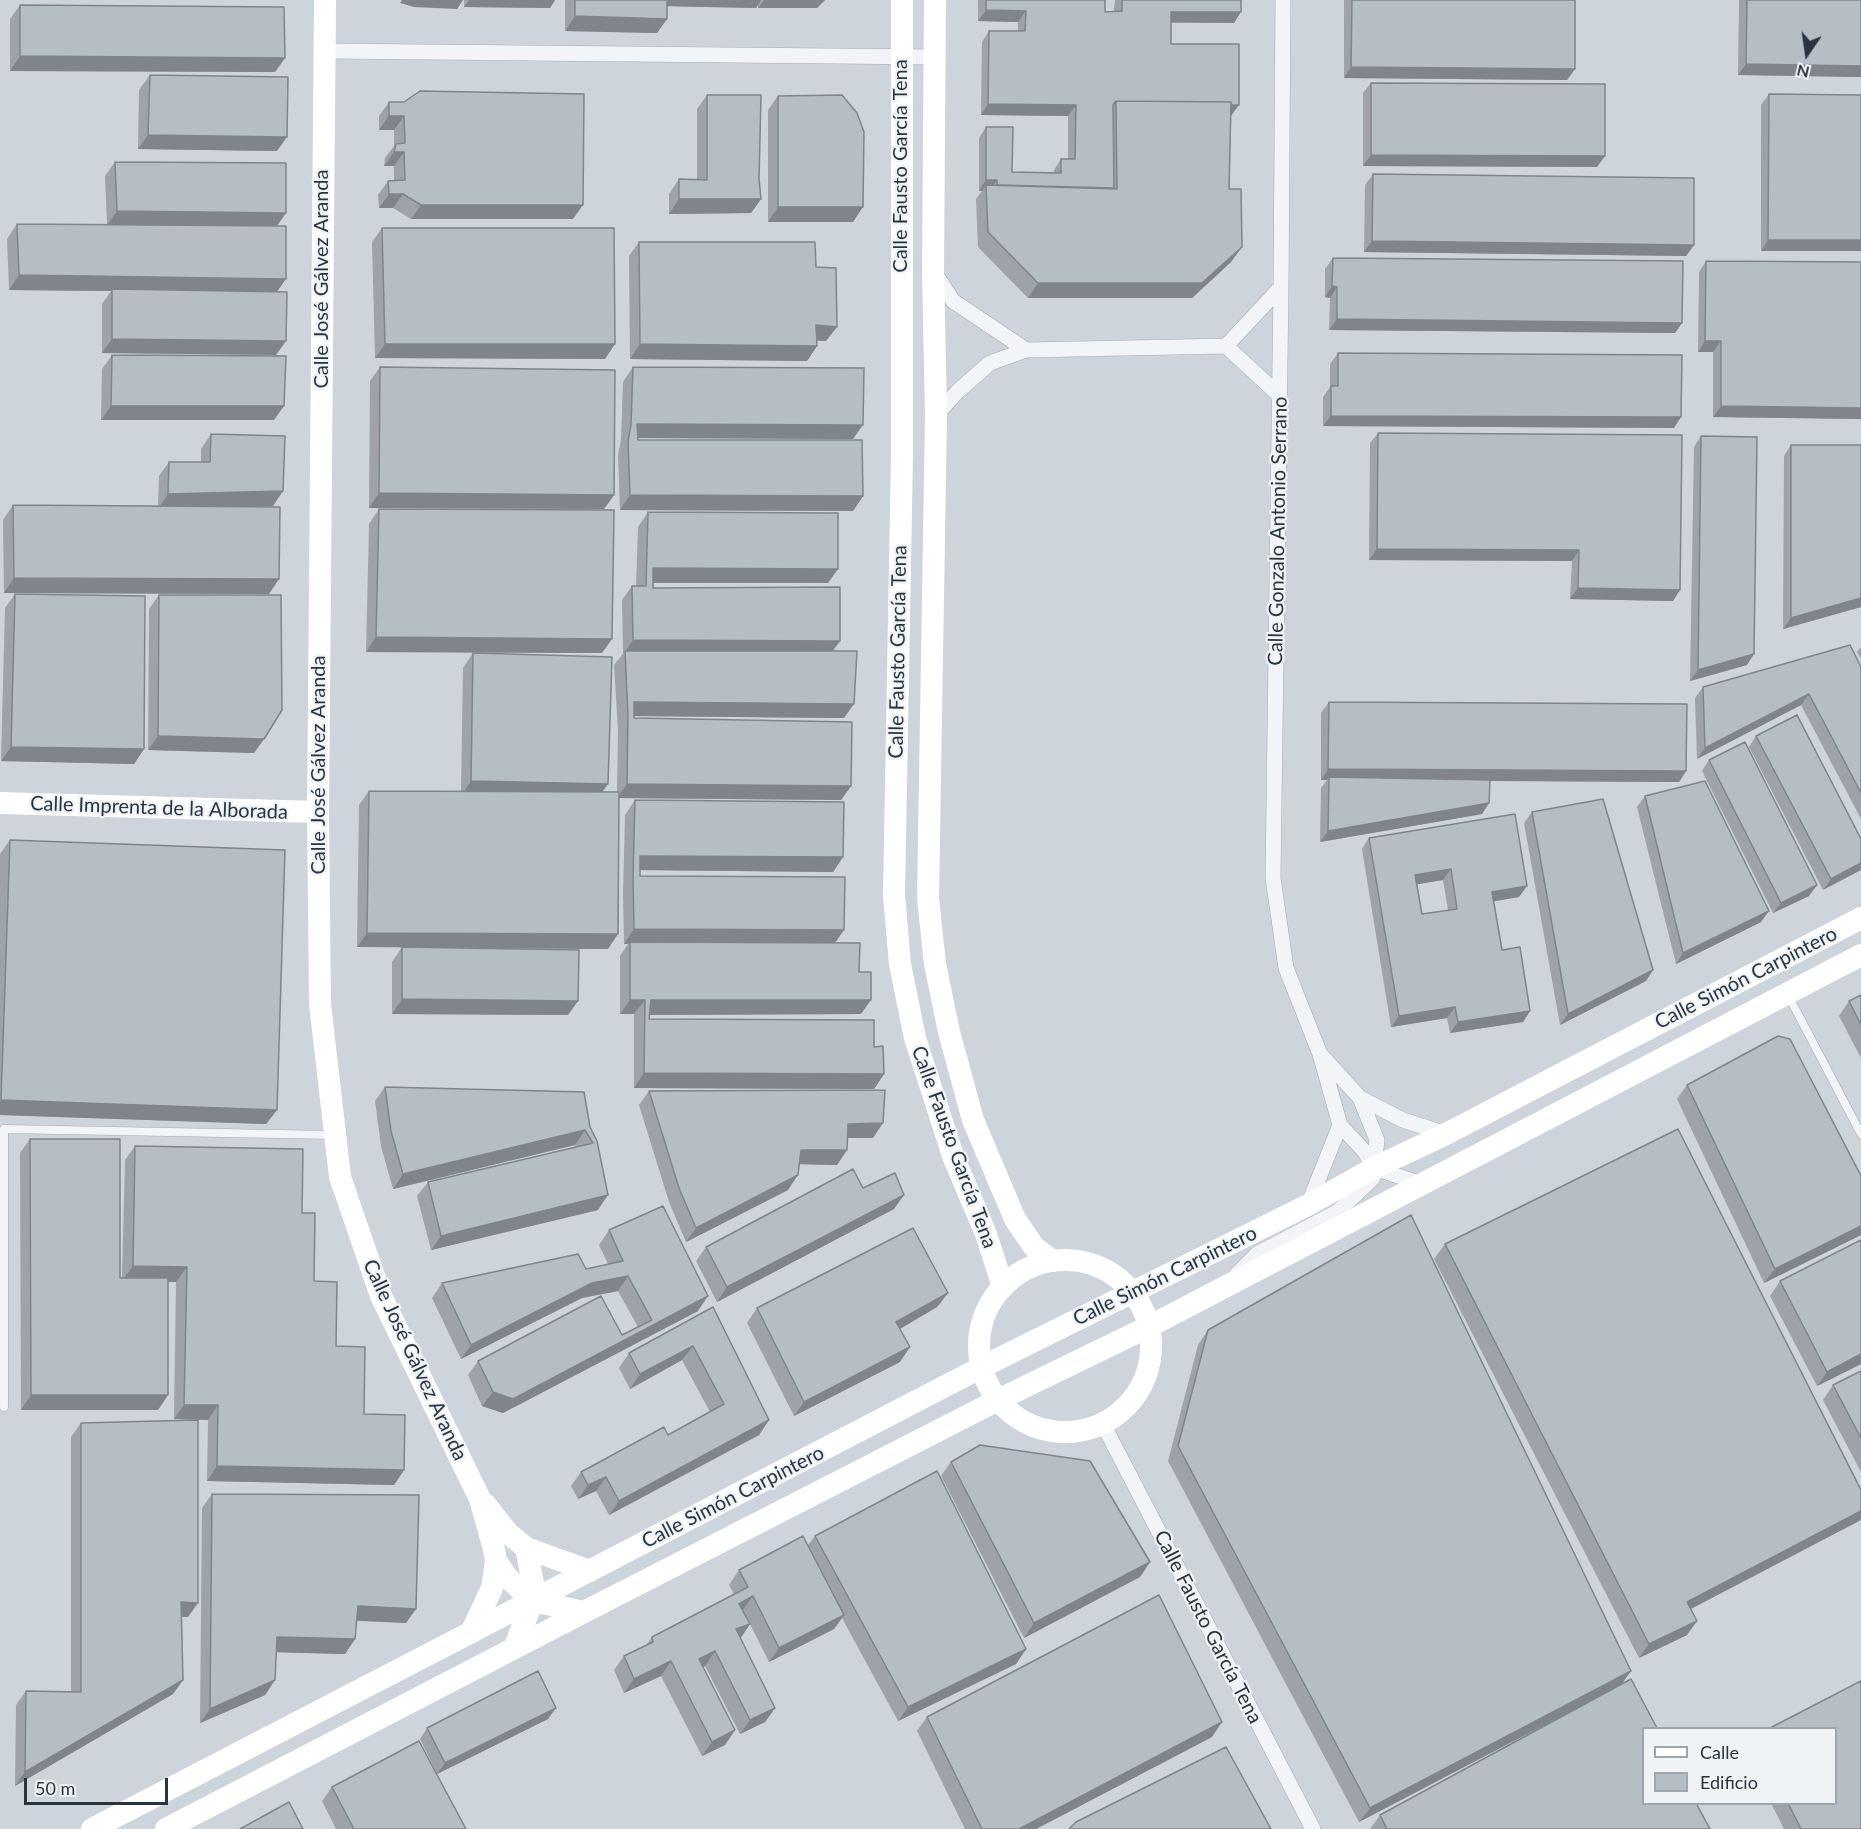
<!DOCTYPE html>
<html>
<head>
<meta charset="utf-8">
<style>
  body { margin:0 }
  #map { position:relative; width:1861px; height:1829px; overflow:hidden; background:#dfe4e9; font-family:Lato,sans-serif }
  canvas { display:block }
  .legend { position:absolute; left:1642px; top:1727px; width:195px; height:78px; box-sizing:border-box; background:#eff3f6; border:2px solid #9fa7ad; margin:0; padding:8px 10px; list-style:none; font-size:18px; color:#283440 }
  .legend li { display:flex; align-items:center; gap:12px; height:30px }
  .legend b { width:30px; border:2px solid #9fa7ad }
  .north { position:absolute; left:1777px; top:24px; width:60px; height:60px; -webkit-text-stroke:4px #eff3f6; paint-order:stroke; rotate:193deg; font-size:16px; font-weight:700; line-height:24px; text-align:center; color:#283440 }
  .north::after { content:''; display:block; margin:auto; width:21px; height:27px; background:#283440; clip-path:polygon(50% 0,100% 100%,50% 72%,0 100%) }
  .scale { position:absolute; left:24px; top:1778px; width:144px; height:27px; box-sizing:border-box; border:3px solid #283440; border-top:0; padding-left:8px; font-size:18px; line-height:21px; white-space:nowrap; color:#283440; -webkit-text-stroke:4px #eff3f6; paint-order:stroke }
</style>
</head>
<body>
<div id="map">
<canvas width="1861" height="1829"></canvas>
<ul class="legend">
<li><b style="height:8px;background:#fff"></b>Calle</li>
<li><b style="height:16px;background:#b6bec5"></b>Edificio</li>
</ul>
<div class="north">N</div>
<div class="scale">50 m</div>
</div>
<script>
const g = document.querySelector('canvas').getContext('2d');
g.lineJoin = 'round';
function fillPath(path, color) { g.fillStyle = color; g.fill(path, 'evenodd'); }
const shape = rows => new Path2D(rows.map(r => 'M' + r).join(''));
function stroke(path, color, width, dash) { g.strokeStyle = color; g.lineWidth = width; g.lineCap = dash ? 'butt' : 'round'; g.setLineDash(dash || []); g.stroke(path); }
function label(font, color, halo, rows, align = 'center') {
  g.font = font + ' Lato,sans-serif'; g.lineWidth = 4.5; g.setLineDash([]); g.textBaseline = 'middle'; g.strokeStyle = halo; g.fillStyle = color; for (const [text, x, y, turn = 0] of rows) {
    g.save(); g.translate(x, y); g.rotate((+turn || 0) * Math.PI / 180); g.textAlign = isNaN(turn) ? turn : align; if (halo) g.strokeText(text, 0, 0); g.fillText(text, 0, 0); g.restore();
  }
}
fillPath(shape([
  [0,0,1861,0,1861,1829,0,1829],
  [1644,1728,1836,1728,1836,1804,1644,1804]
]), '#cdd4db');
const lane = shape([
  [1788,995,1861,1134],
  [4,1407,4,1129,333,1135]
]);
const street = shape([
  [1283,0,1281,287,1273,878,1286,968,1320,1054,1340,1125,1365,1152,1374,1168],
  [324,51,934,57],
  [934,272,953,301,1026,350],
  [1226,346,1281,287],
  [936,415,958,391,990,363,1026,350,1226,346,1280,396],
  [1360,1098,1403,1120,1446,1134],
  [1374,1168,1422,1184],
  [1308,1205,1340,1125],
  [1236,1275,1257,1254,1337,1212,1373,1178,1377,1140,1360,1098,1322,1056],
  [1103,1424,1313,1829]
]);
stroke(lane, '#a4acb3', 9);
stroke(street, '#a4acb3', 16);
stroke(lane, '#f2f4f7', 8);
stroke(street, '#f2f4f7', 15);
stroke(shape([
  [325,0,318,812,320,1004,340,1177,381,1296,480,1499,494,1549,496,1561,492,1588,471,1633],
  [902,0,902,454,894,895,900,964,915,1038,953,1156,986,1234,1003,1287],
  [935,0,933,271,936,415,928,898,935,964,949,1032,973,1120,1015,1219,1034,1247,1053,1261],
  [0,803,318,812],
  '979 1346a86 86 0 1 1 172 0a86 86 0 1 1-172 0Z',
  [486,1505,508,1533,526,1548,590,1571],
  [496,1561,507,1577,533,1601,584,1612],
  [514,1648,533,1601,533,1583,526,1548],
  [92,1829,982,1367,1308,1205,1374,1168,1446,1134,1861,918],
  [166,1829,584,1612,998,1400,1150,1326,1861,955]
]), '#fff', 22);
fillPath(shape([
  [464,0,555,0,550,8,464,7],
  [565,0,825,0,817,8,758,8,758,5,756,8,667,6,667,19,657,33,565,31],
  [978,0,1105,0,1105,12,1114,11,1115,0,1241,0,1234,23,1171,23,1171,44,1231,116,1229,189,1231,262,1192,298,1028,298,978,247,976,199,982,191,979,191,979,138,986,127,1012,172,1054,172,1054,170,1061,159,1068,159,1068,116,981,115,982,42,989,31,1018,31,1018,22,978,21],
  [1344,0,1575,0,1575,69,1567,80,1344,78],
  [1739,0,1861,0,1861,77,1738,75],
  [20,5,285,58,275,72,10,71,10,19],
  [150,75,277,151,138,149,139,90],
  [1371,83,1597,167,1363,166,1363,93],
  [1769,94,1861,251,1761,251,1761,105],
  [707,95,759,179,761,199,751,213,669,214,669,194,679,179,697,180,697,109],
  [778,96,853,222,768,222,768,110],
  [389,102,573,219,411,219,393,208,379,208,378,195,388,181,394,180,394,166,384,166,385,158,394,146,394,130,379,130,379,116],
  [115,162,286,213,277,226,276,355,102,353,102,304,111,291,9,290,7,239,17,224,107,225,105,176],
  [1373,174,1694,245,1686,256,1364,252,1365,185],
  [382,228,605,359,375,358,372,242],
  [639,242,816,267,826,341,816,340,817,346,807,361,630,359,629,256],
  [1333,258,1682,323,1675,333,1329,330,1330,298,1325,297,1325,269],
  [1706,261,1861,262,1861,419,1713,417,1713,352,1698,352,1699,272],
  [1338,353,1674,428,1323,426,1323,397,1330,387,1330,364],
  [112,355,274,420,101,420,102,369],
  [380,367,614,495,604,509,369,508,370,381],
  [633,367,853,439,638,438,638,440,863,496,853,511,620,510,618,455,621,440,623,382],
  [1378,433,1673,601,1570,599,1572,561,1369,560,1370,443],
  [211,434,273,506,231,507,269,594,4,593,3,520,13,505,158,506,159,476,169,462,201,462,201,449],
  [1701,436,1747,665,1690,681,1694,447],
  [1791,445,1861,445,1861,607,1783,629,1784,456],
  [379,509,602,653,366,652,369,524],
  [648,512,828,583,653,583,653,588,840,641,832,651,844,718,634,716,634,718,851,786,841,800,619,798,608,949,430,948,568,1015,392,1014,392,962,402,947,357,947,359,805,369,791,461,792,463,668,473,653,602,792,617,792,618,731,614,665,623,654,622,600,632,586,636,586,638,527],
  [15,594,144,749,134,764,1,761,5,608],
  [159,595,264,739,254,753,148,750,149,609],
  [1861,647,1861,659,1857,652],
  [1861,667,1861,819,1801,705,1697,759,1695,698,1703,687],
  [1329,702,1686,771,1679,782,1490,781,1489,803,1482,814,1320,842,1321,788,1327,780,1321,780,1321,713],
  [1756,736,1861,839,1823,890,1749,747],
  [1709,760,1809,896,1773,913,1702,771],
  [1645,796,1761,922,1676,964,1637,807],
  [635,800,843,857,833,872,640,870,640,876,844,930,835,943,859,972,861,1014,649,1015,649,1019,874,1047,884,1074,874,1089,634,1088,634,1014,620,1014,620,956,628,944,624,944,623,892,625,815],
  [1532,812,1646,981,1560,1025,1524,823],
  [1515,814,1519,897,1493,901,1502,950,1530,1011,1523,1022,1450,1033,1447,1018,1391,1027,1362,849,1369,838],
  [1443,880,1448,910,1422,914,1417,884],
  [10,840,277,1110,266,1124,0,1115,0,854],
  [1861,995,1861,1058,1839,1016,1849,1001],
  [1687,1085,1861,1176,1861,1235,1764,1283,1677,1099],
  [385,1087,590,1127,597,1141,598,1210,431,1250,417,1196,428,1182,576,1147,575,1145,393,1189,381,1146,375,1101],
  [649,1091,873,1138,847,1138,837,1165,800,1164,788,1190,686,1242,669,1202,639,1105],
  [30,1139,120,1278,122,1278,125,1160,135,1146,302,1213,314,1281,336,1346,364,1414,404,1470,394,1485,207,1481,208,1420,174,1419,176,1282,168,1281,168,1395,158,1410,21,1410,20,1153],
  [863,1188,894,1209,717,1302,696,1261,706,1247],
  [609,1230,698,1311,503,1413,482,1406,468,1375,478,1361,622,1335,638,1327,618,1291,582,1298,461,1359,432,1298,442,1283,586,1269,608,1264,599,1245],
  [1445,1244,1861,1490,1861,1519,1859,1521,1691,1609,1687,1635,1639,1658,1434,1259],
  [1780,1281,1861,1364,1817,1386,1770,1296],
  [948,1293,937,1307,900,1329,900,1362,794,1416,747,1323,757,1308],
  [713,1307,769,1420,759,1435,609,1515,596,1491,578,1499,571,1486,581,1472,668,1435,710,1412,682,1360,630,1389,619,1368,629,1353],
  [1208,1330,1631,1671,1622,1683,1710,1829,1370,1829,1380,1815,1561,1716,1359,1822,1168,1461,1198,1345],
  [1861,1371,1861,1472,1823,1400,1833,1385],
  [81,1423,188,1617,182,1617,183,1680,173,1694,15,1786,16,1705,26,1691,71,1692,71,1437],
  [951,1462,1150,1562,1140,1577,1024,1638,941,1476],
  [212,1494,406,1623,357,1621,355,1639,345,1654,276,1652,275,1680,265,1695,200,1723,202,1508],
  [815,1536,1026,1649,1016,1664,898,1721,842,1618,834,1629,769,1662,750,1624,740,1638,775,1708,765,1722,740,1734,705,1666,703,1667,735,1730,725,1745,702,1756,661,1676,624,1693,614,1670,624,1656,646,1645,652,1637,734,1594,729,1585,739,1570,808,1545],
  [927,1717,1212,1737,1036,1829,965,1829,917,1731],
  [548,1719,437,1774,420,1739,427,1728],
  [332,1787,466,1829,336,1829,322,1801],
  [1771,1803,1836,1803,1861,1829,1784,1829]
]), '#9da3a9');
fillPath(shape([
  [402,0,463,0,457,9,414,7,400,3],
  [469,0,555,0,550,8,464,7],
  [661,0,761,0,756,8,657,6],
  [764,0,825,0,817,8,758,8],
  [986,10,1026,11,1018,22,978,21],
  [1171,12,1241,12,1234,23,1164,22],
  [575,16,667,19,657,33,565,31],
  [20,56,285,58,275,72,10,71],
  [1746,64,1861,66,1861,77,1738,75],
  [1351,67,1575,69,1567,80,1344,78],
  [988,104,1076,105,1068,116,981,115],
  [1116,105,1239,105,1231,116,1116,116],
  [389,116,404,116,394,130,379,130],
  [148,135,287,137,277,151,138,149],
  [394,152,404,152,394,166,384,166],
  [1371,155,1605,156,1597,167,1363,166],
  [986,180,997,180,989,191,986,185,982,191,979,191],
  [389,194,403,194,393,208,379,208],
  [679,199,761,199,751,213,669,214],
  [421,205,583,205,573,219,411,219],
  [778,207,863,207,853,222,768,222],
  [117,211,286,213,276,227,107,225],
  [1768,240,1861,240,1861,251,1761,251],
  [1372,241,1694,245,1686,256,1364,252],
  [1242,247,1231,262,1192,298,1028,298,1038,283],
  [19,275,286,279,276,293,112,289,111,291,9,290],
  [1332,286,1337,287,1330,298,1325,297],
  [1337,319,1682,323,1675,333,1329,330],
  [816,325,837,327,826,341,806,340],
  [112,339,286,341,276,355,102,353],
  [1705,341,1721,341,1713,352,1698,352],
  [385,344,615,344,605,359,375,358],
  [640,344,817,346,807,361,630,359],
  [111,406,284,406,274,420,101,420],
  [1721,406,1861,408,1861,419,1713,417],
  [1331,416,1681,417,1674,428,1323,426],
  [637,424,863,425,853,439,629,438],
  [283,491,273,506,158,509,168,494],
  [379,493,614,495,604,509,369,508],
  [630,495,863,496,853,511,620,510],
  [1377,549,1579,550,1572,561,1369,560],
  [653,568,838,569,828,583,646,583],
  [14,578,279,579,269,594,4,593],
  [1578,588,1680,590,1673,601,1570,599],
  [1861,598,1861,607,1783,629,1791,618],
  [376,637,612,639,602,653,366,652],
  [633,640,840,641,829,656,625,652],
  [1754,654,1747,665,1690,681,1698,670],
  [1809,694,1801,705,1697,759,1705,748],
  [634,702,854,704,844,718,628,716],
  [158,736,264,739,254,753,148,750],
  [11,747,144,749,134,764,1,761],
  [1328,769,1686,771,1679,782,1329,780,1329,777,1327,780,1321,780],
  [471,781,608,784,598,798,461,796],
  [627,784,851,786,841,800,617,798],
  [1489,803,1482,814,1320,842,1328,831],
  [640,856,843,857,833,872,633,870],
  [1861,863,1861,870,1823,890,1831,879],
  [1451,869,1443,880,1407,886,1415,875],
  [1817,885,1809,896,1773,913,1781,903],
  [1527,886,1519,897,1484,903,1492,892],
  [1769,911,1761,922,1676,964,1683,953],
  [634,929,844,930,834,944,630,942,628,944,624,944],
  [367,933,618,934,608,949,357,947],
  [1653,970,1646,981,1560,1025,1568,1014],
  [402,999,578,1001,568,1015,392,1014],
  [630,1000,645,1000,634,1014,620,1014],
  [651,1000,871,1000,861,1014,645,1015],
  [1455,1007,1447,1018,1391,1027,1399,1016],
  [1530,1011,1523,1022,1450,1033,1458,1022],
  [644,1073,884,1074,874,1089,634,1088],
  [1,1100,277,1110,266,1124,0,1115,0,1102],
  [883,1123,873,1138,838,1138,848,1124],
  [585,1130,575,1145,393,1189,403,1174],
  [801,1150,847,1150,837,1165,791,1164],
  [798,1175,788,1190,686,1242,696,1228],
  [608,1195,598,1210,431,1250,441,1236],
  [904,1195,894,1209,717,1302,727,1287],
  [1861,1226,1861,1235,1764,1283,1775,1269],
  [133,1266,187,1267,176,1282,122,1281],
  [628,1276,618,1291,582,1298,461,1359,471,1345,592,1283],
  [948,1293,937,1307,886,1337,896,1322],
  [708,1296,698,1311,503,1413,482,1406,493,1392,513,1399],
  [693,1346,682,1360,630,1389,640,1374],
  [910,1347,900,1362,794,1416,804,1402],
  [1861,1354,1861,1364,1817,1386,1827,1372],
  [31,1395,168,1395,158,1410,21,1410],
  [184,1405,218,1405,208,1420,174,1419],
  [769,1420,759,1435,609,1515,619,1501],
  [217,1466,404,1470,394,1485,207,1481],
  [606,1477,596,1491,578,1499,588,1485],
  [1861,1511,1861,1519,1859,1521,1677,1616,1687,1602],
  [1150,1562,1140,1577,1024,1638,1034,1623],
  [753,1596,742,1611,739,1604],
  [181,1602,198,1603,188,1617,171,1616],
  [358,1606,416,1609,406,1623,348,1620],
  [844,1615,834,1629,769,1662,779,1648],
  [1697,1621,1687,1635,1639,1658,1649,1644],
  [750,1624,740,1639,736,1629],
  [277,1637,355,1639,345,1654,266,1652],
  [1026,1649,1016,1664,898,1721,908,1707],
  [715,1651,705,1666,688,1673,699,1659],
  [671,1661,661,1676,624,1693,634,1679],
  [1631,1671,1621,1685,1359,1822,1370,1808],
  [183,1680,173,1694,15,1786,25,1772],
  [275,1680,265,1695,200,1723,210,1709],
  [556,1708,548,1719,437,1774,445,1763],
  [775,1708,765,1722,740,1734,750,1720],
  [1222,1722,1212,1737,1036,1829,1019,1829],
  [735,1730,725,1745,702,1756,712,1742]
]), '#7f858a');
const building = shape([
  [575,0,667,0,667,19,575,16,575,0],
  [986,0,1105,0,1105,12,1122,11,1122,0,1241,0,1241,12,1171,12,1171,44,1239,44,1239,105,1231,105,1231,102,1116,101,1113,105,1114,188,997,185,997,180,986,180,986,127,1013,127,1012,172,1061,173,1061,159,1075,159,1076,105,988,104,989,31,1025,31,1026,11,986,10,986,0],
  [1352,0,1575,0,1575,69,1351,67,1352,0],
  [1747,0,1861,0,1861,66,1746,64,1747,0],
  [20,5,284,7,285,58,20,56,20,5],
  [150,75,288,77,287,137,148,135,150,75],
  [1371,83,1605,84,1605,156,1371,155,1371,83],
  [420,91,584,94,583,205,421,205,403,194,389,194,388,181,405,180,404,152,394,152,396,144,405,143,404,116,389,116,389,102,404,102,420,91],
  [1769,94,1861,95,1861,240,1768,240,1769,94],
  [707,95,761,95,759,179,761,199,679,199,679,179,707,180,707,95],
  [842,95,857,113,864,132,863,207,778,207,778,96,842,95],
  [1116,101,1231,102,1229,189,1241,189,1242,247,1202,283,1038,283,988,232,986,185,1117,189,1116,101],
  [115,162,286,163,286,213,117,211,115,162],
  [1373,174,1694,178,1694,245,1372,241,1373,174],
  [17,224,286,226,286,279,19,275,17,224],
  [382,228,614,228,615,344,385,344,382,228],
  [639,242,815,242,816,267,836,268,837,327,816,325,817,346,640,344,639,242],
  [1333,258,1683,261,1682,323,1337,319,1337,287,1332,286,1333,258],
  [1706,261,1861,262,1861,408,1721,406,1721,341,1705,341,1706,261],
  [112,289,287,292,286,341,112,339,112,289],
  [1338,353,1682,355,1681,417,1331,416,1331,386,1338,386,1338,353],
  [112,355,286,356,284,406,111,406,112,355],
  [380,367,615,370,614,495,379,493,380,367],
  [633,367,864,368,863,425,637,424,638,440,862,440,863,496,630,495,628,441,631,425,633,367],
  [1378,433,1682,435,1680,590,1578,588,1579,550,1377,549,1378,433],
  [211,434,285,436,283,491,168,494,169,462,210,462,211,434],
  [1701,436,1757,437,1754,654,1698,670,1701,436],
  [1791,445,1861,445,1861,598,1791,618,1791,445],
  [13,505,280,507,279,579,14,578,13,505],
  [379,509,614,510,612,639,376,637,379,509],
  [648,512,838,513,838,569,653,568,653,588,840,587,840,641,633,640,632,586,646,586,648,512],
  [15,594,145,596,144,749,11,747,15,594],
  [159,595,281,595,282,710,264,739,158,736,159,595],
  [1850,645,1861,667,1861,793,1809,694,1705,748,1703,687,1850,645],
  [625,651,857,651,854,704,634,702,634,718,852,722,851,786,627,784,628,716,625,651],
  [473,653,612,657,608,784,471,781,473,653],
  [1329,702,1687,704,1686,771,1328,769,1329,702],
  [1797,715,1861,839,1861,863,1831,879,1756,736,1797,715],
  [1745,742,1817,885,1781,903,1709,760,1745,742],
  [1329,777,1490,780,1489,803,1328,831,1329,777],
  [1705,781,1769,911,1683,953,1645,796,1705,781],
  [369,791,619,792,618,934,367,933,369,791],
  [1603,799,1653,970,1568,1014,1532,812,1603,799],
  [635,800,844,802,843,857,640,856,640,876,845,877,844,930,634,929,633,878,635,800],
  [1515,814,1527,886,1492,892,1502,950,1520,947,1530,1011,1458,1022,1455,1007,1399,1016,1369,838,1515,814],
  [1451,869,1457,909,1422,914,1415,875,1451,869],
  [10,840,285,850,277,1110,1,1100,10,840],
  [630,942,860,943,859,972,871,972,871,1000,651,1000,649,1019,874,1020,874,1047,883,1046,884,1074,644,1073,645,1000,630,1000,630,942],
  [402,947,579,950,578,1001,402,999,402,947],
  [1861,995,1861,1025,1849,1001,1861,995],
  [1778,1036,1790,1039,1861,1176,1861,1226,1775,1269,1687,1085,1778,1036],
  [385,1087,584,1092,590,1127,597,1141,608,1195,441,1236,428,1182,593,1143,585,1130,403,1174,391,1131,385,1087],
  [885,1090,883,1123,848,1124,847,1150,801,1150,798,1175,696,1228,679,1188,649,1091,885,1090],
  [1678,1129,1861,1490,1861,1511,1687,1602,1697,1621,1649,1644,1445,1244,1678,1129],
  [30,1139,120,1139,120,1278,168,1278,168,1395,31,1395,30,1139],
  [135,1146,303,1149,302,1213,315,1213,314,1281,337,1282,336,1346,365,1347,364,1414,405,1415,404,1470,217,1466,218,1405,184,1405,187,1267,133,1266,135,1146],
  [853,1169,863,1188,895,1173,904,1195,727,1287,706,1247,853,1169],
  [663,1206,708,1296,513,1399,493,1392,478,1361,601,1296,622,1335,652,1320,628,1276,592,1283,471,1345,442,1283,578,1254,586,1269,623,1261,609,1230,663,1206],
  [1411,1215,1631,1671,1370,1808,1178,1446,1208,1330,1411,1215],
  [913,1228,948,1293,896,1322,910,1347,804,1402,757,1308,913,1228],
  [1861,1240,1861,1354,1827,1372,1780,1281,1861,1240],
  [713,1307,769,1420,619,1501,606,1477,588,1485,581,1472,664,1427,668,1435,724,1404,693,1346,640,1374,629,1353,713,1307],
  [1861,1371,1861,1438,1833,1385,1861,1371],
  [198,1420,198,1603,181,1602,183,1680,25,1772,26,1691,81,1692,81,1423,198,1420],
  [980,1445,1090,1461,1150,1562,1034,1623,951,1462,980,1445],
  [937,1471,1026,1649,908,1707,815,1536,937,1471],
  [212,1494,419,1495,416,1609,358,1606,355,1639,277,1637,275,1680,210,1709,212,1494],
  [803,1536,844,1615,779,1648,753,1596,739,1604,750,1624,736,1629,775,1708,750,1720,715,1651,699,1659,735,1730,712,1742,671,1661,634,1679,624,1656,653,1642,652,1637,748,1587,739,1570,803,1536],
  [1159,1595,1222,1722,1019,1829,982,1829,927,1717,1159,1595],
  [538,1671,556,1708,445,1763,427,1728,538,1671],
  [1631,1679,1657,1728,1644,1728,1644,1803,1696,1803,1710,1829,1387,1829,1380,1815,1631,1679],
  [1861,1681,1861,1829,1801,1829,1788,1803,1836,1803,1836,1728,1770,1728,1861,1681],
  [419,1741,466,1829,354,1829,332,1787,419,1741],
  [1226,1747,1271,1829,1069,1829,1076,1822,1226,1747],
  [289,1802,303,1829,240,1829,289,1802]
]);
fillPath(building, '#b6bec5');
stroke(building, '#7f858a', 1.5);
label('20px', '#283440', '#eff3f6', [
  ["Calle Fausto García Tena",901,166,-90],
  ["Calle José Gálvez Aranda",322,279,-90],
  ["Calle Gonzalo Antonio Serrano",1278,531,-89],
  ["Calle Fausto García Tena",898,652,-89],
  ["Calle José Gálvez Aranda",319,765,-90],
  ["Calle Imprenta de la Alborada",159,808,2],
  ["Calle Simón Carpintero",1746,978,-27],
  ["Calle Fausto García Tena",954,1147,70],
  ["Calle Simón Carpintero",1165,1276,-26],
  ["Calle José Gálvez Aranda",415,1360,65],
  ["Calle Simón Carpintero",733,1497,-27],
  ["Calle Fausto García Tena",1208,1627,63]
]);
</script>
</body>
</html>
